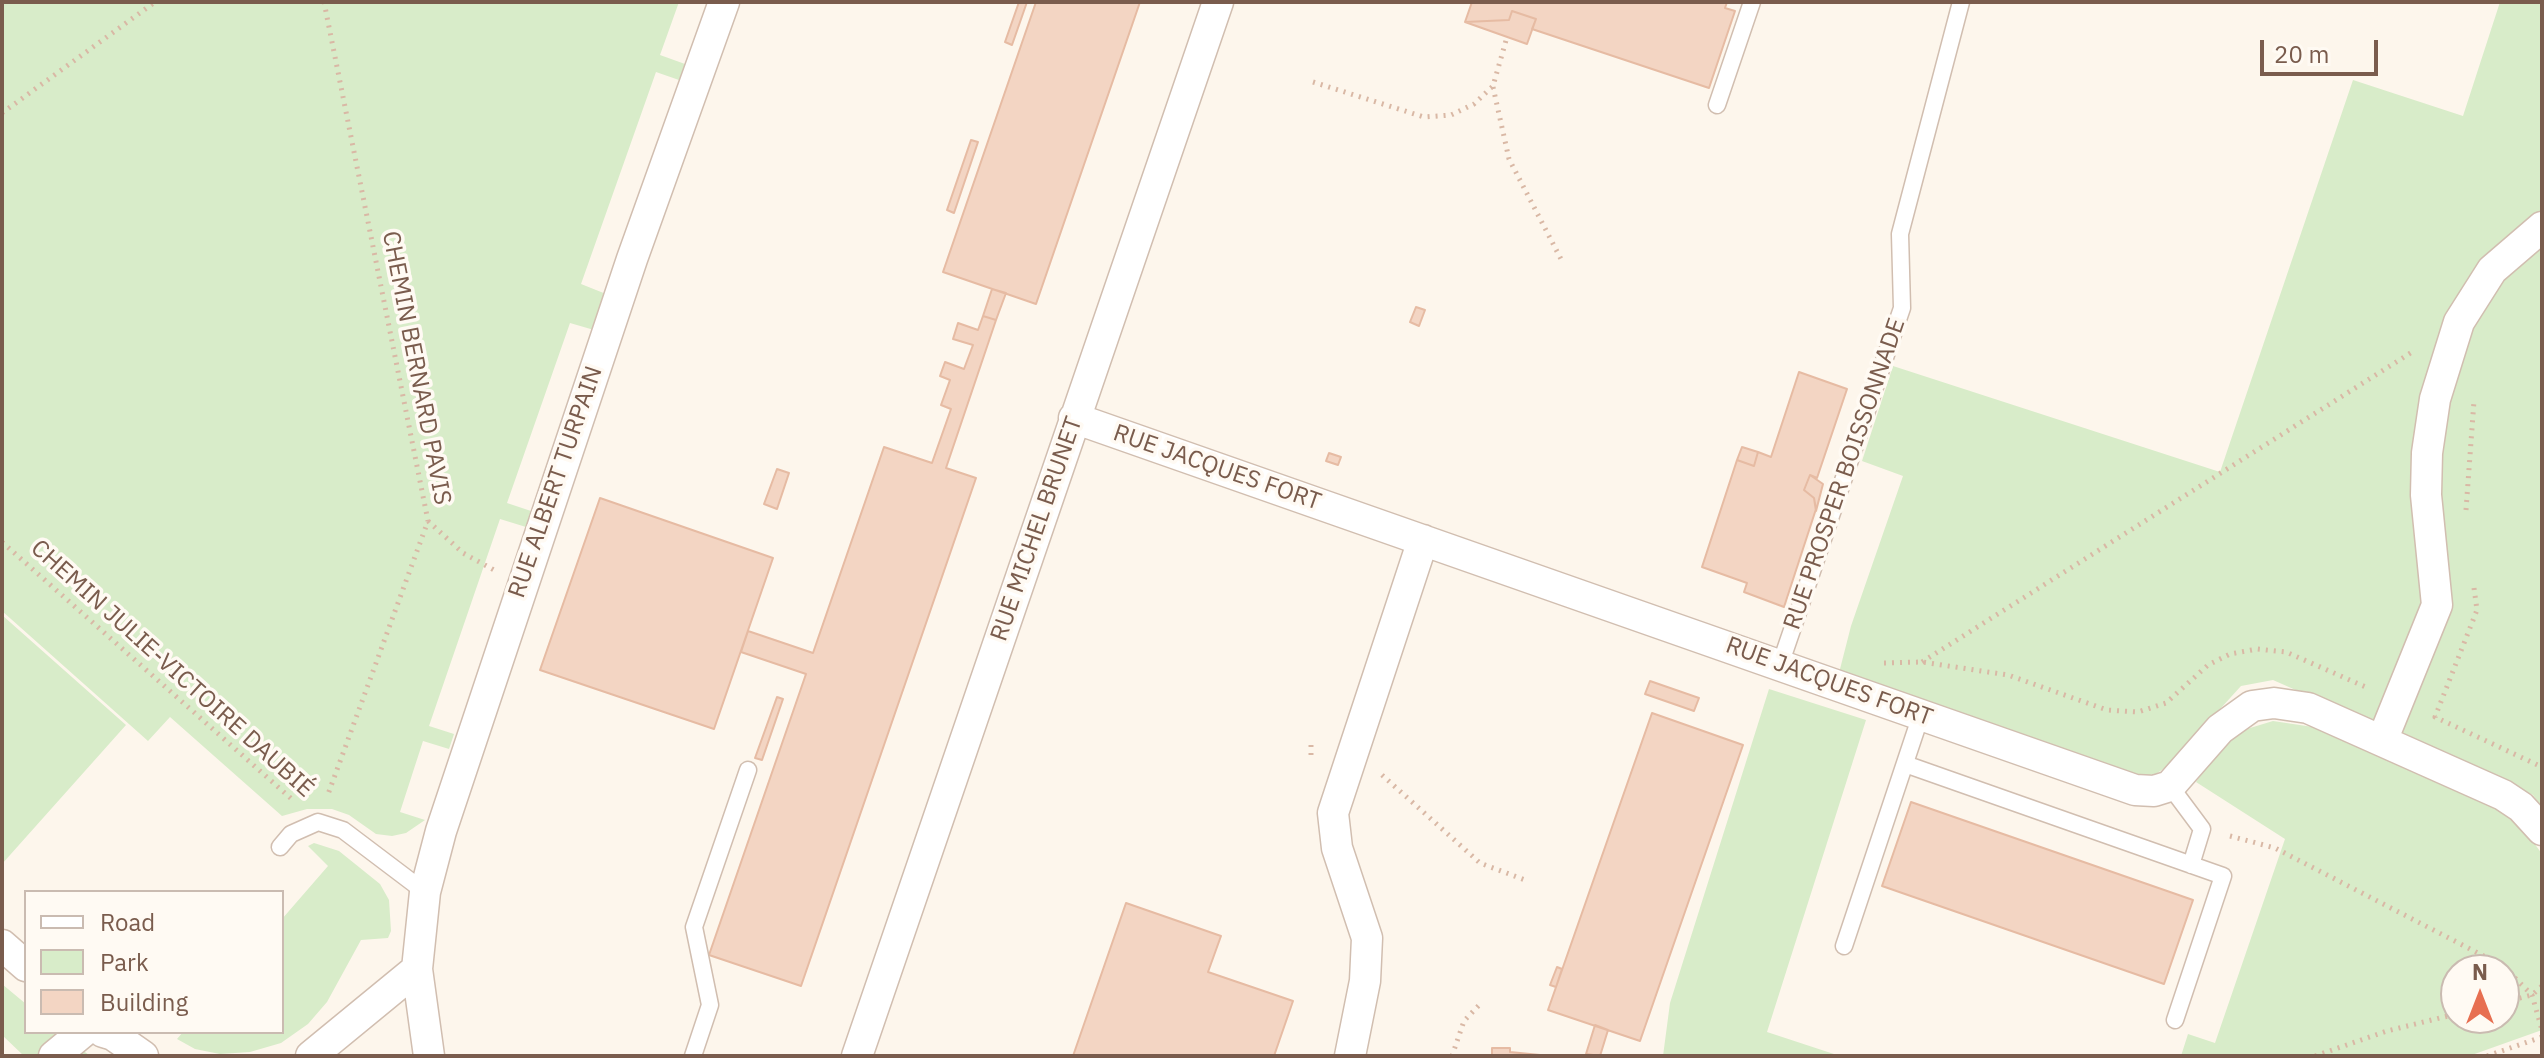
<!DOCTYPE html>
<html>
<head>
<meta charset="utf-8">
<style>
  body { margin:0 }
  #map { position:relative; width:2544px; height:1058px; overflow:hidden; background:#fdf6ec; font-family:"IBM Plex Sans",sans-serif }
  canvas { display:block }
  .frame { position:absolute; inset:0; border:4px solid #7a5c4d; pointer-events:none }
  .legend { position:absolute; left:24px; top:890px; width:260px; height:144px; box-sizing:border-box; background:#fffaf3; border:2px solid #cabbb1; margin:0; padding:10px 14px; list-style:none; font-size:24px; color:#7a5c4d }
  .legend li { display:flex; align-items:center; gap:16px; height:40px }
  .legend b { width:40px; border:2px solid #cabbb1 }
  .north { position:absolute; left:2440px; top:954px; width:80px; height:80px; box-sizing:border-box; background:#fffaf3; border:2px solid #cabbb1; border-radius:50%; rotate:0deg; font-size:22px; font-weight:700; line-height:32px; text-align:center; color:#7a5c4d }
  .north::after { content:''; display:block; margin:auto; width:28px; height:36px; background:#e76f51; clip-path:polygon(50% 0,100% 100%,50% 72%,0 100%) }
  .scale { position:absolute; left:2260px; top:40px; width:118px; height:36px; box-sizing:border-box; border:4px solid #7a5c4d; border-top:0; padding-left:10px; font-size:24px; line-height:28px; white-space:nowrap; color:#7a5c4d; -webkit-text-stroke:6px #fffaf3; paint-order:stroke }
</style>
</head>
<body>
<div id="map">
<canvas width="2544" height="1058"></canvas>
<div class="frame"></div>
<ul class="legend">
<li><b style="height:10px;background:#fff"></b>Road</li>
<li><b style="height:22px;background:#d8ecc9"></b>Park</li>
<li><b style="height:22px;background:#f3d5c3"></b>Building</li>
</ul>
<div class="north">N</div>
<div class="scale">20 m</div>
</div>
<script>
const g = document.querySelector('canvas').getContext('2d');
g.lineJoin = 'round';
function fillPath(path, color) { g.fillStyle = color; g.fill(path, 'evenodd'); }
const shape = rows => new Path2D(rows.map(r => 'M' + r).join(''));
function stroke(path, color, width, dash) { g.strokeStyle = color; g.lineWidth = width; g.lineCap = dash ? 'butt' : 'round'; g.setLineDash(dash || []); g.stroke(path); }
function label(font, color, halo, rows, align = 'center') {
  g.font = font + ' "IBM Plex Sans",sans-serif'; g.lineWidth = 7; g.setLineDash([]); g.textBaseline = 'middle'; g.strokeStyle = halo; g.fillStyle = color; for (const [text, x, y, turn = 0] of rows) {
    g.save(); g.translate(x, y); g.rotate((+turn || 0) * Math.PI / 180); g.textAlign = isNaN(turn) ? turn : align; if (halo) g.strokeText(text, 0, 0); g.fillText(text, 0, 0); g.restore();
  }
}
fillPath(shape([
  [2,2,679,2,660,55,685,64,679,80,656,72,581,284,606,294,594,330,570,323,507,503,531,511,526,527,500,519,429,726,454,734,449,749,423,741,400,812,425,820,406,833,392,836,376,834,349,815,332,809,307,809,282,816,170,717,148,741,2,611],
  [2500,2,2542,2,2542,807,2533,795,2273,680,2241,686,2170,764,2156,774,2143,776,1839,673,1851,626,1903,476,1862,461,1893,366,2220,472,2353,80,2463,116],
  [2,615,126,725,2,864],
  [1769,689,1866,720,1767,1032,1840,1056,1663,1056,1670,1003],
  [2273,721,2313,727,2499,809,2529,836,2542,854,2542,1030,2469,1056,2181,1056,2188,1034,2215,1043,2285,839,2196,782,2216,753,2232,738,2250,728],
  [2456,970,2504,970,2504,1018,2456,1018],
  [314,843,339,851,380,884,389,900,391,931,388,938,361,940,327,1002,308,1024,281,1043,250,1052,220,1054,195,1049,177,1039,183,1032,282,1032,282,919,328,866,308,846],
  [2,984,26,1004,26,1032,60,1032,90,1056,24,1056,2,1035]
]), '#d8ecc9');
const building = shape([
  [1019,2,1027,2,1012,45,1005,42,1019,2],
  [1036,2,1140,2,1036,304,943,272,1036,2],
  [1472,2,1727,2,1725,8,1735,11,1709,88,1532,29,1536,19,1512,11,1509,20,1465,22,1472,2],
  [1512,11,1536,19,1527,44,1465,22,1509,20,1512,11],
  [971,140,978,142,954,213,947,210,971,140],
  [992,289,1006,293,996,320,983,316,992,289],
  [1416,307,1425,310,1419,326,1410,322,1416,307],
  [983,316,996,320,946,468,976,478,801,986,709,955,806,674,741,652,748,631,813,653,884,447,932,463,951,409,941,405,950,380,940,376,945,362,964,369,973,345,953,339,958,323,978,330,983,316],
  [1799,372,1847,389,1817,478,1810,475,1804,490,1814,498,1816,509,1784,607,1744,592,1747,583,1702,567,1737,460,1754,466,1758,452,1771,457,1799,372],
  [1742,447,1758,452,1754,466,1737,460,1742,447],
  [1329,453,1341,457,1338,465,1326,461,1329,453],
  [777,469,789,473,777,509,764,504,777,469],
  [1810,475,1823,484,1816,511,1814,498,1804,490,1810,475],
  [600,498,773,558,714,729,540,670,600,498],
  [1650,681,1699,698,1694,711,1645,694,1650,681],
  [777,697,783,699,762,760,755,758,777,697],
  [1652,713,1743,745,1640,1041,1548,1010,1652,713],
  [1911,802,2193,900,2164,984,1882,886,1911,802],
  [1126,903,1221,936,1208,972,1293,1001,1274,1056,1073,1056,1126,903],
  [1557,967,1562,969,1556,987,1550,985,1557,967],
  [1595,1025,1608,1030,1600,1056,1586,1054,1595,1025],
  [1492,1048,1510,1048,1510,1052,1550,1056,1492,1056,1492,1048]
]);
fillPath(building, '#f3d5c3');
stroke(building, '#e6bba3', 2);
const service = shape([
  [1717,105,1752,2],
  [1780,665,1902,308,1900,234,1961,2],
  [1905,764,2223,876,2175,1020],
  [2170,786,2202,829,2191,865],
  [280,847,291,834,318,822,343,830,425,892],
  [1844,946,1921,715],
  [693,1056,710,1005,694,927,748,770]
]);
const minor = shape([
  [1074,418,2135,790,2154,791,2170,786,2220,729,2252,706,2274,703,2308,708,2503,795,2521,807,2542,830],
  [2382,741,2437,605,2426,495,2427,453,2435,399,2459,322,2492,270,2542,227],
  [2,945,26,966],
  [103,1032,113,1035,143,1056],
  [54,1056,83,1032],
  [311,1056,417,969],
  [429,1056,417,969,425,892,441,831,632,259,724,2],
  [857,1056,1218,2],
  [1350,1056,1365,981,1367,938,1337,848,1333,813,1423,540]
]);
stroke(service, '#d1beb0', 19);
stroke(minor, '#d1beb0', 33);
stroke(shape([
  [324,2,428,521,327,797],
  [1313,82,1424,117,1451,115,1474,104,1493,86,1507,37],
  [1493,87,1509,159,1562,261],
  [2,113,155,2],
  [2466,510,2474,401],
  [428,521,463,553,494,570],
  [2,542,295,802],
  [2474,588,2477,610,2435,717,2542,767],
  [1922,662,2412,352],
  [1884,663,1922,662,2008,675,2107,710,2138,712,2166,703,2208,665,2230,654,2257,649,2286,652,2368,688],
  [1311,745,1311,760],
  [1382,775,1480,863,1525,880],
  [2230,836,2275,848,2503,966,2532,995,2542,1030],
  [2504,1002,2532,995,2542,986],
  [1452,1056,1464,1021,1482,1002],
  [2315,1056,2387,1031,2456,1014],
  [2487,1056,2542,1037]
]), '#d9b8a5', 5, [2, 6]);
stroke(service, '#fff', 16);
stroke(minor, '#fff', 30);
label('24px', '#7a5c4d', '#fffaf3', [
  ["CHEMIN BERNARD PAVIS",416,368,79],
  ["RUE JACQUES FORT",1217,468,19],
  ["RUE PROSPER BOISSONNADE",1845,474,-71],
  ["RUE ALBERT TURPAIN",556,482,-71],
  ["RUE MICHEL BRUNET",1037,529,-71],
  ["CHEMIN JULIE-VICTOIRE DAUBIÉ",172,669,42],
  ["RUE JACQUES FORT",1829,682,20]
]);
</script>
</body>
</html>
